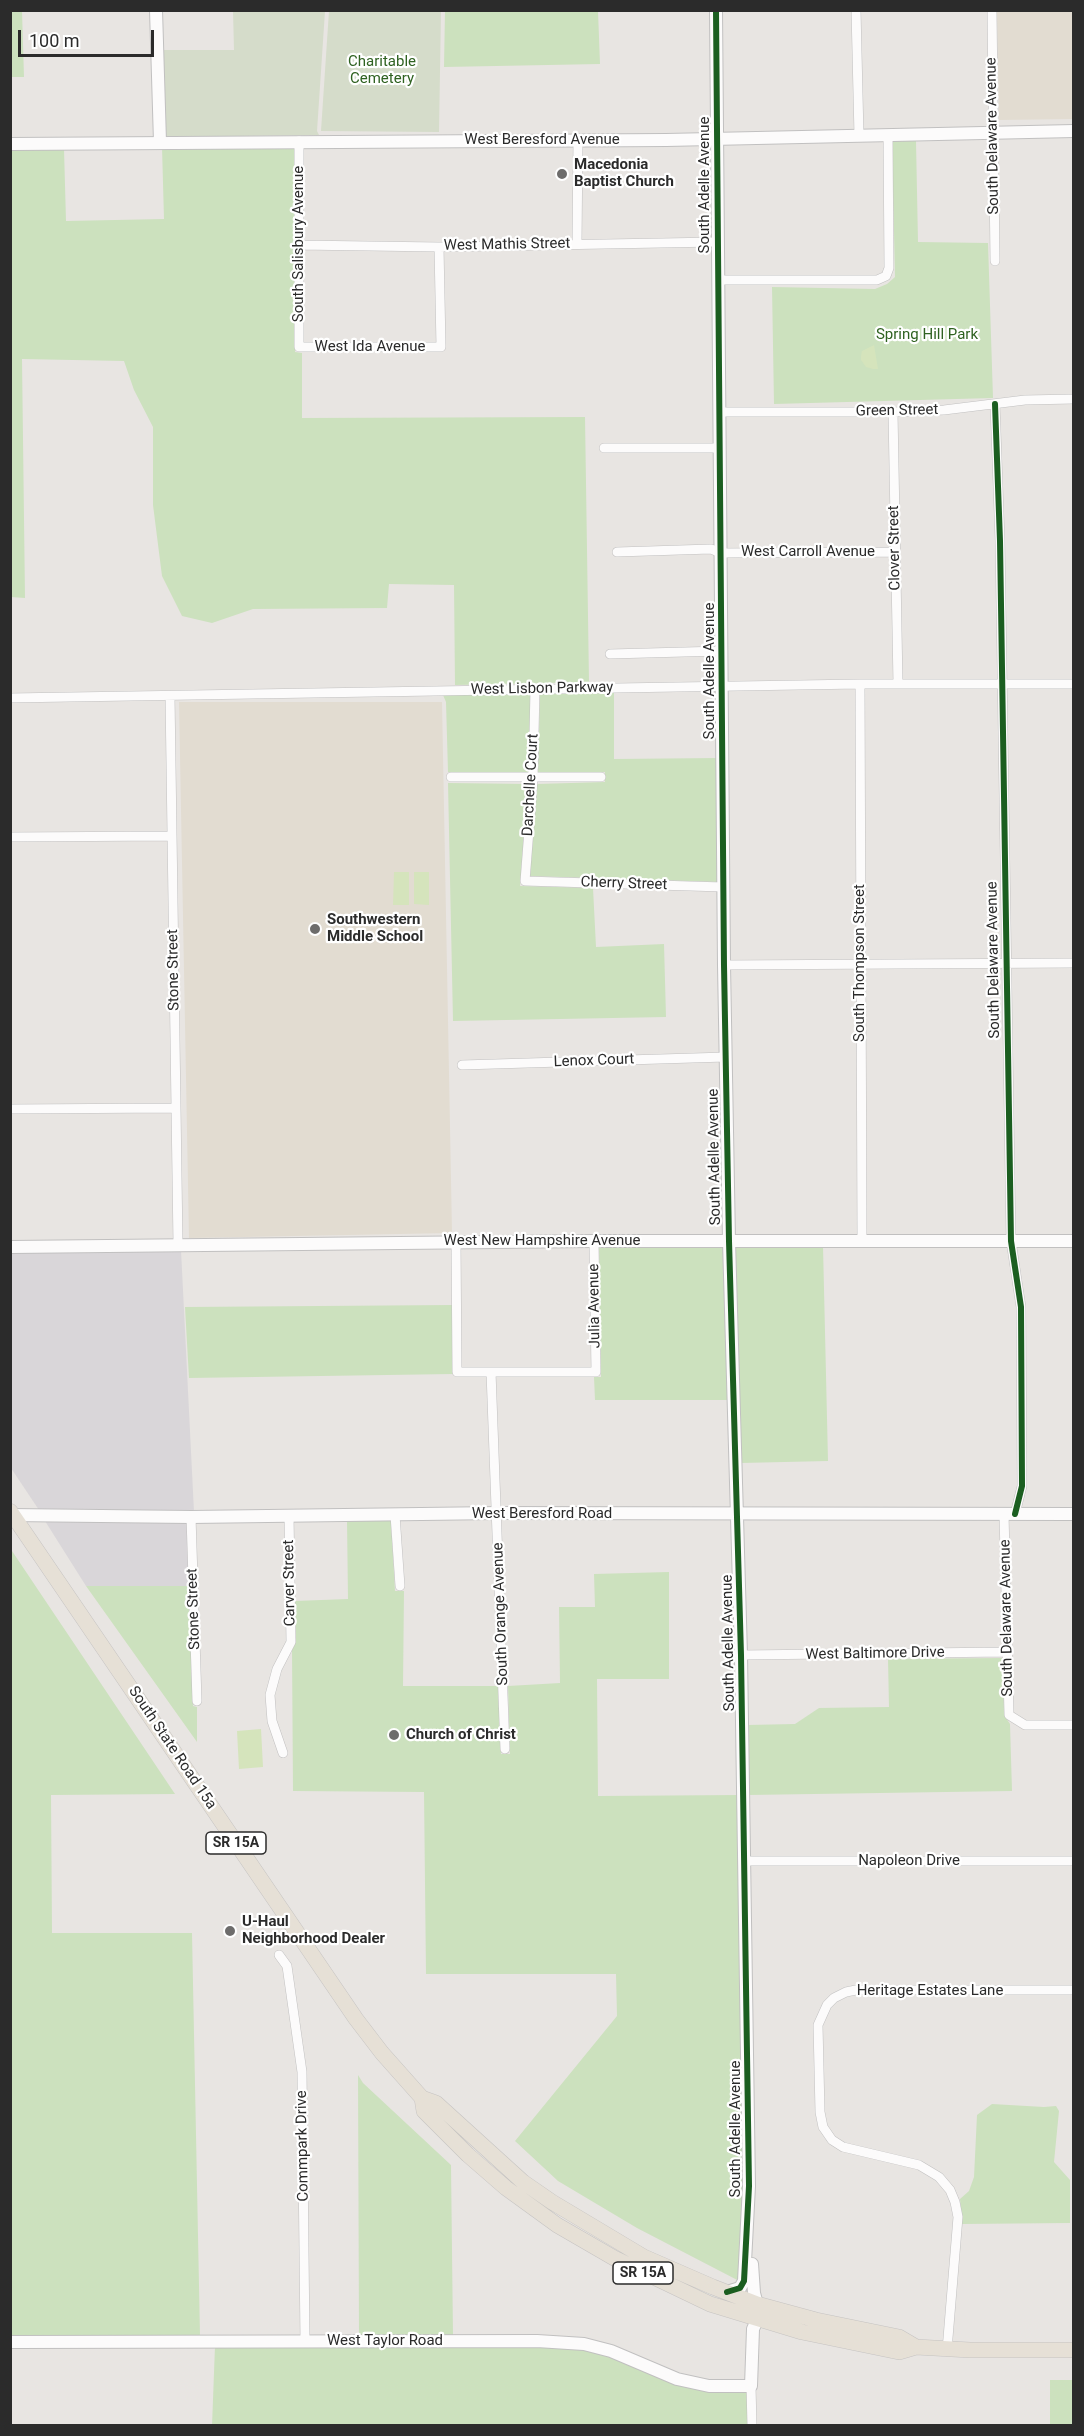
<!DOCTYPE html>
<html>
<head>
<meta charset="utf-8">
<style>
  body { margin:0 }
  #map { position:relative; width:1084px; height:2436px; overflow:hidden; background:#e8e5e2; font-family:Roboto,sans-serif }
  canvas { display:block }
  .frame { position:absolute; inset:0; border:12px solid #2b2b2b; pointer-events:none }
  .scale { position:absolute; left:18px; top:30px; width:136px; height:27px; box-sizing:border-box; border:3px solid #2b2b2b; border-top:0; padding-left:8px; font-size:18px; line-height:21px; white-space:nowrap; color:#2b2b2b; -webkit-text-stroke:4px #fff; paint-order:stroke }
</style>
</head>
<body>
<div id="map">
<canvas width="1084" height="2436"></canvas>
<div class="frame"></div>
<div class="scale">100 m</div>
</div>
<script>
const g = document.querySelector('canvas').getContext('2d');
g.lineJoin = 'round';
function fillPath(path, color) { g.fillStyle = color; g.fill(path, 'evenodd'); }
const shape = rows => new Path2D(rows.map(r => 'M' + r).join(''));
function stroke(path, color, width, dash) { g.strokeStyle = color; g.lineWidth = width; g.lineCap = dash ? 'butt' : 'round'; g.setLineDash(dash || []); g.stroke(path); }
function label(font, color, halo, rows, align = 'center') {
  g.font = font + ' Roboto,sans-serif'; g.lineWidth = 4.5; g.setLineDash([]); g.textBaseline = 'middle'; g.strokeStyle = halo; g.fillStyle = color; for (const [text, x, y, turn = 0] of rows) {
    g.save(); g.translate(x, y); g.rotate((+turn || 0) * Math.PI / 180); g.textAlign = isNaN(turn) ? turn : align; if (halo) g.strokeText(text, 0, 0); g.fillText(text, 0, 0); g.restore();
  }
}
fillPath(shape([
  [181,1250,194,1512,39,1510,11,1468,10,1252],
  [45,1521,187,1523,189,1586,86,1586]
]), '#d9d6d9');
fillPath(shape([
  [997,11,1073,11,1073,119,999,120],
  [179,702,442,702,452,1233,189,1238]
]), '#e2dcd1');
fillPath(shape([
  [10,11,22,11,24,77,11,77],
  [445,11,598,11,600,64,444,67],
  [892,141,916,141,918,242,988,243,993,398,774,404,772,287,875,289,887,284,895,277],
  [295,146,295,352,302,353,302,418,585,417,589,682,455,685,454,585,389,584,387,608,253,609,212,623,182,616,162,576,153,505,153,427,134,390,124,361,22,359,25,598,11,597,10,149,64,149,66,221,164,219,162,147],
  [614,693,614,759,718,758,719,882,530,876,537,784,605,782,605,772,538,773,540,694],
  [531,694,529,773,448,772,446,702,443,695],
  [448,783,528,784,520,886,593,888,596,947,664,944,666,1017,453,1021],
  [599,1246,724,1246,729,1400,595,1400,594,1377,601,1377],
  [734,1246,823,1246,828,1461,741,1463],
  [452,1305,453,1374,189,1378,185,1307],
  [347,1520,391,1520,395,1591,404,1591,403,1686,498,1686,501,1754,510,1754,508,1686,560,1683,559,1607,595,1607,594,1574,669,1572,669,1679,597,1679,598,1796,739,1795,745,2284,637,2228,558,2181,515,2141,617,2016,616,1974,426,1974,424,1792,293,1791,292,1650,296,1642,295,1601,348,1599],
  [10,1548,175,1794,51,1795,52,1933,192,1933,200,2336,11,2337],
  [86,1586,189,1586,193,1706,197,1707,197,1742],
  [1003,1658,1004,1715,1010,1724,1012,1791,748,1795,747,1725,795,1724,819,1708,889,1707,888,1659],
  [358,2075,363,2083,451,2165,453,2336,359,2336],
  [992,2104,1044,2107,1056,2106,1059,2111,1054,2162,1070,2180,1070,2223,962,2224,960,2199,969,2191,974,2177,977,2115],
  [215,2346,537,2347,583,2349,747,2392,748,2425,212,2426],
  [1050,2380,1073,2380,1073,2425,1050,2425]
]), '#cce1be');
fillPath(shape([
  [233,11,325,11,317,131,319,135,165,137,162,50,234,50],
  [329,11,441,11,439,132,321,131]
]), '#d5dcca');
fillPath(shape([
  [874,345,878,369,873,369,866,367,861,360,861,356,862,351],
  [394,872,409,872,409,905,393,905],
  [414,872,429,872,429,905,414,904],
  [261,1729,263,1767,239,1769,237,1731]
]), '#d5e4bc');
const minor = shape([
  [856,10,859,136],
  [992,10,995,261],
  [299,141,299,347,441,347,439,247],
  [577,244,578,140],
  [298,245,439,247,717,242],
  [718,280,877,280,886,276,889,268,888,135],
  [995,404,1000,541,1011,1241,1021,1307,1022,1486,1015,1514],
  [719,412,893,412,944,410,1025,400,1074,399],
  [893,412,898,684],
  [604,448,720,448],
  [617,552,711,549,721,553,894,552],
  [610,654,722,651],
  [860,684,862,1241],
  [535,689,533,779,525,881,723,887],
  [170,696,178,1244],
  [10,698,860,684,1074,684],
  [451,777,601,777],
  [10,837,172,836],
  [724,965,1074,963],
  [462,1065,726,1057],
  [10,1109,176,1108],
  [456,1242,457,1372,596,1372,594,1241],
  [491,1372,505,1749],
  [1004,1514,1009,1715,1025,1725,1074,1725],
  [395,1515,400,1586],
  [191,1517,197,1701],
  [741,1655,1008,1652],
  [283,1753,272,1721,270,1695,277,1669,291,1642,289,1515],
  [744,1861,1074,1861],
  [279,1955,287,1966,302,2072,305,2341],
  [947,2350,958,2217,955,2202,950,2190,939,2177,919,2165,843,2147,832,2140,823,2127,820,2112,818,2025,827,2005,834,1998,846,1992,856,1990,1074,1990],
  [751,2386,752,2426]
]);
const tertiary = shape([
  [156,10,160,142],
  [716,10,724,965,729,1241,741,1655,749,2186,744,2281,740,2288,727,2292],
  [10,144,666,140,1074,131],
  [10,1247,594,1241,1074,1241],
  [10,1515,191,1517,498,1513,1074,1514],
  [752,2264,754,2293,757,2304],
  [10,2342,537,2341,584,2344,611,2351,677,2379,709,2386,751,2386,753,2329,757,2320,763,2316]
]);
const trunk = shape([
  [10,1511,356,2019,382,2053,422,2098,436,2103,523,2182,552,2202,644,2257,713,2287,757,2304,816,2320,899,2337,916,2347],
  [422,2098,424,2111,468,2155,506,2188,557,2225,614,2258,710,2304,802,2332,899,2352,916,2347,970,2350,1074,2350]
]);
stroke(minor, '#c1c0c0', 10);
stroke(tertiary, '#c1c0c0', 14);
stroke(trunk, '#c5c3c2', 16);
stroke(minor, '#fcfbfb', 9);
stroke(tertiary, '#fcfbfb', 12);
stroke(trunk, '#e6e0d6', 15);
stroke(shape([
  [716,10,724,965,729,1241,741,1655,749,2186,744,2281,740,2288,727,2292],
  [995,404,1000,541,1011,1241,1021,1307,1022,1486,1015,1514]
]), '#1b5e20', 6);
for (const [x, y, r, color] of [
  [562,174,6,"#6d6c6b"],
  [315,929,6,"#6d6c6b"],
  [394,1735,6,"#6d6c6b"],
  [230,1931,6,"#6d6c6b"]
]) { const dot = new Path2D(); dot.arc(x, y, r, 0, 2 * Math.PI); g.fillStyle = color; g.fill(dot); stroke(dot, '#fff', 2); }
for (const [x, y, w] of [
  [236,1843,60],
  [643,2273,60]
]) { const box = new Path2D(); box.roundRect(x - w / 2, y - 11, w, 22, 4.5); g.fillStyle = '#fff'; g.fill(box); stroke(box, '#2b2b2b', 1.5); }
label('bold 14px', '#2b2b2b', null, [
  ["SR 15A",236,1843],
  ["SR 15A",643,2273]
]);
label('15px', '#2f6221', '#fff', [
  ["Charitable",382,62],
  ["Cemetery",382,79],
  ["Spring Hill Park",927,335]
]);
label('15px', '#2b2b2b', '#fff', [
  ["South Delaware Avenue",993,136,-91],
  ["West Beresford Avenue",542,140],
  ["South Adelle Avenue",705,185,-90],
  ["South Salisbury Avenue",299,244,-90],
  ["West Mathis Street",507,245,-1],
  ["West Ida Avenue",370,347],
  ["Green Street",897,411,-1],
  ["Clover Street",895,548,-91],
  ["West Carroll Avenue",808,552],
  ["South Adelle Avenue",710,671,-90],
  ["West Lisbon Parkway",542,689,-1],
  ["Darchelle Court",531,785,-87],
  ["Cherry Street",624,884,2],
  ["South Delaware Avenue",994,960,-91],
  ["South Thompson Street",860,963,-90],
  ["Stone Street",174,970,-91],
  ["Lenox Court",594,1061,-2],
  ["South Adelle Avenue",715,1157,-91],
  ["West New Hampshire Avenue",542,1241],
  ["Julia Avenue",595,1306,-91],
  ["West Beresford Road",542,1514],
  ["Carver Street",290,1583,-91],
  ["Stone Street",194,1609,-92],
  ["South Orange Avenue",501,1614,-92],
  ["South Delaware Avenue",1007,1618,-91],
  ["South Adelle Avenue",729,1643,-91],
  ["West Baltimore Drive",875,1654,-1],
  ["South State Road 15a",172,1748,56],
  ["Napoleon Drive",909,1861],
  ["Heritage Estates Lane",930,1991],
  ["South Adelle Avenue",736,2129,-90],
  ["Commpark Drive",303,2146,-91],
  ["West Taylor Road",385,2341]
]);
label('bold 15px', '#2b2b2b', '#fff', [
  ["Macedonia",574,165],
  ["Baptist Church",574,182],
  ["Southwestern",327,920],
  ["Middle School",327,937],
  ["Church of Christ",406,1735],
  ["U-Haul",242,1922],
  ["Neighborhood Dealer",242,1939]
], 'left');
</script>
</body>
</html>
